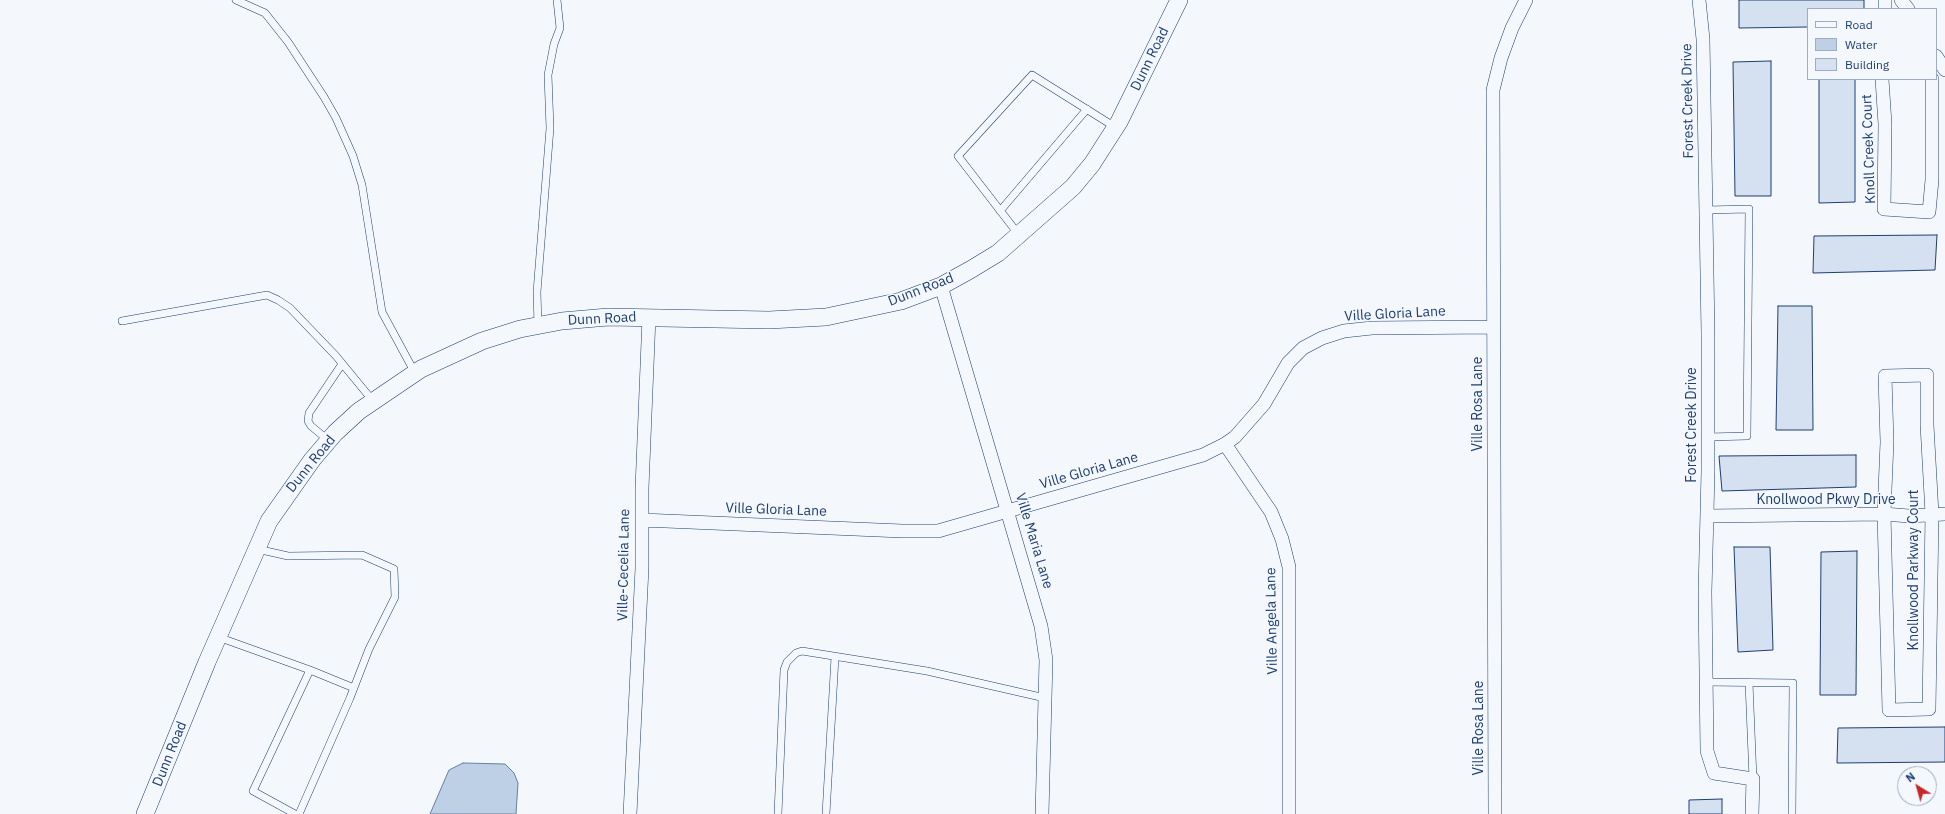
<!DOCTYPE html>
<html>
<head>
<meta charset="utf-8">
<style>
  body { margin:0 }
  #map { position:relative; width:1945px; height:814px; overflow:hidden; background:#f4f7fb; font-family:"IBM Plex Sans",sans-serif }
  canvas { display:block }
  .legend { position:absolute; left:1807px; top:8px; width:130px; height:72px; box-sizing:border-box; background:#f4f7fb; border:1px solid #9eadc5; margin:0; padding:5px 7px; list-style:none; font-size:12px; color:#1d3f73 }
  .legend li { display:flex; align-items:center; gap:8px; height:20px }
  .legend b { width:20px; border:1px solid #9eadc5 }
  .north { position:absolute; left:1897px; top:766px; width:40px; height:40px; box-sizing:border-box; background:#f4f7fb; border:1px solid #9eadc5; border-radius:50%; rotate:323deg; font-size:11px; font-weight:700; line-height:16px; text-align:center; color:#1d3f73 }
  .north::after { content:''; display:block; margin:auto; width:14px; height:18px; background:#c62828; clip-path:polygon(50% 0,100% 100%,50% 72%,0 100%) }
</style>
</head>
<body>
<div id="map">
<canvas width="1945" height="814"></canvas>
<ul class="legend">
<li><b style="height:5px;background:#f4f7fb"></b>Road</li>
<li><b style="height:11px;background:#bed0e5"></b>Water</li>
<li><b style="height:11px;background:#d5e0f0"></b>Building</li>
</ul>
<div class="north">N</div>
</div>
<script>
const g = document.querySelector('canvas').getContext('2d');
g.lineJoin = 'round';
function fillPath(path, color) { g.fillStyle = color; g.fill(path, 'evenodd'); }
const shape = rows => new Path2D(rows.map(r => 'M' + r).join(''));
function stroke(path, color, width, dash) { g.strokeStyle = color; g.lineWidth = width; g.lineCap = dash ? 'butt' : 'round'; g.setLineDash(dash || []); g.stroke(path); }
function label(font, color, halo, rows, align = 'center') {
  g.font = font + ' "IBM Plex Sans",sans-serif'; g.lineWidth = 3; g.setLineDash([]); g.textBaseline = 'middle'; g.strokeStyle = halo; g.fillStyle = color; for (const [text, x, y, turn = 0] of rows) {
    g.save(); g.translate(x, y); g.rotate((+turn || 0) * Math.PI / 180); g.textAlign = isNaN(turn) ? turn : align; if (halo) g.strokeText(text, 0, 0); g.fillText(text, 0, 0); g.restore();
  }
}
const water = shape([
  [463,763,505,764,514,773,518,783,516,814,430,814,449,770,463,763]
]);
fillPath(water, '#bed0e5');
stroke(water, '#687fa3', 1);
const building = shape([
  [1739,0,1864,0,1864,9,1808,9,1808,27,1739,28,1739,0],
  [1771,61,1771,196,1735,196,1733,62,1771,61],
  [1819,79,1855,79,1855,202,1819,203,1819,79],
  [1937,235,1935,270,1813,273,1814,236,1937,235],
  [1778,306,1812,306,1813,430,1776,430,1778,306],
  [1856,455,1856,487,1722,491,1719,456,1856,455],
  [1734,547,1770,547,1773,650,1738,652,1734,547],
  [1857,551,1856,695,1820,695,1821,552,1857,551],
  [1945,727,1945,762,1837,763,1838,728,1945,727],
  [1722,799,1722,814,1689,814,1689,800,1722,799]
]);
fillPath(building, '#d5e0f0');
stroke(building, '#1d3f73', 1);
const service = shape([
  [236,0,265,13,288,42,324,97,336,118,353,156,362,185,382,312,415,373],
  [1706,210,1749,209,1747,436,1708,437],
  [1000,211,1087,109],
  [1019,235,958,156,1032,75,1115,127],
  [122,321,267,295,278,300,290,308,336,356,373,401],
  [538,325,537,292,550,128,548,75,554,44,560,28,557,0],
  [328,440,311,426,308,421,309,413,342,364],
  [257,549,288,556,362,555,394,569,395,597,369,649,350,698,299,814],
  [218,637,310,670,253,791,295,814],
  [310,670,354,688],
  [1706,682,1793,683,1792,814],
  [1749,683,1753,779],
  [778,814,784,670,787,662,796,653,802,651,927,671,1045,698],
  [826,814,835,657]
]);
const minor = shape([
  [1699,0,1703,39,1708,333,1708,472,1705,592,1707,751,1714,773,1753,779,1752,814],
  [1885,0,1885,9],
  [1901,0,1908,9],
  [1936,56,1945,70],
  [1882,79,1885,124,1884,209,1929,212,1932,180,1932,79],
  [941,286,1041,626,1046,660,1042,814],
  [1927,375,1927,425,1932,514,1929,709,1889,710,1884,514,1887,442,1885,376,1927,375],
  [1225,444,1271,512,1282,539,1289,567,1289,814],
  [1707,516,1884,514,1909,516,1945,514],
  [642,520,902,531,938,531,1203,455,1225,444,1235,437,1264,404,1288,363,1303,348,1322,338,1344,331,1372,328,1494,327],
  [630,814,642,568,642,488,649,317],
  [1495,814,1493,90,1501,58,1512,28,1526,0]
]);
const tertiary = shape([
  [145,814,207,662,269,521,312,460,335,433,359,411,421,369,482,341,520,329,562,321,608,317,769,320,826,317,901,301,941,286,970,270,998,253,1073,187,1092,164,1119,122,1179,0]
]);
stroke(service, '#1d3f73', 8);
stroke(minor, '#1d3f73', 14);
stroke(tertiary, '#1d3f73', 18);
stroke(service, '#f4f7fb', 7);
stroke(minor, '#f4f7fb', 13);
stroke(tertiary, '#f4f7fb', 17);
label('14px', '#1d3f73', '#f4f7fb', [
  ["Dunn Road",1150,59,-64],
  ["Forest Creek Drive",1688,101,-91],
  ["Knoll Creek Court",1869,149,-92],
  ["Dunn Road",921,290,-21],
  ["Ville Gloria Lane",1395,314,-3],
  ["Dunn Road",602,319,-3],
  ["Ville Rosa Lane",1478,404,-90],
  ["Forest Creek Drive",1692,425,-90],
  ["Dunn Road",311,464,-51],
  ["Ville Gloria Lane",1089,471,-16],
  ["Knollwood Pkwy Drive",1826,500],
  ["Ville Gloria Lane",776,510,2],
  ["Ville Maria Lane",1034,541,73],
  ["Ville-Cecelia Lane",624,565,-89],
  ["Knollwood Parkway Court",1914,570,-90],
  ["Ville Angela Lane",1272,621,-91],
  ["Ville Rosa Lane",1479,728,-90],
  ["Dunn Road",170,754,-68]
]);
</script>
</body>
</html>
